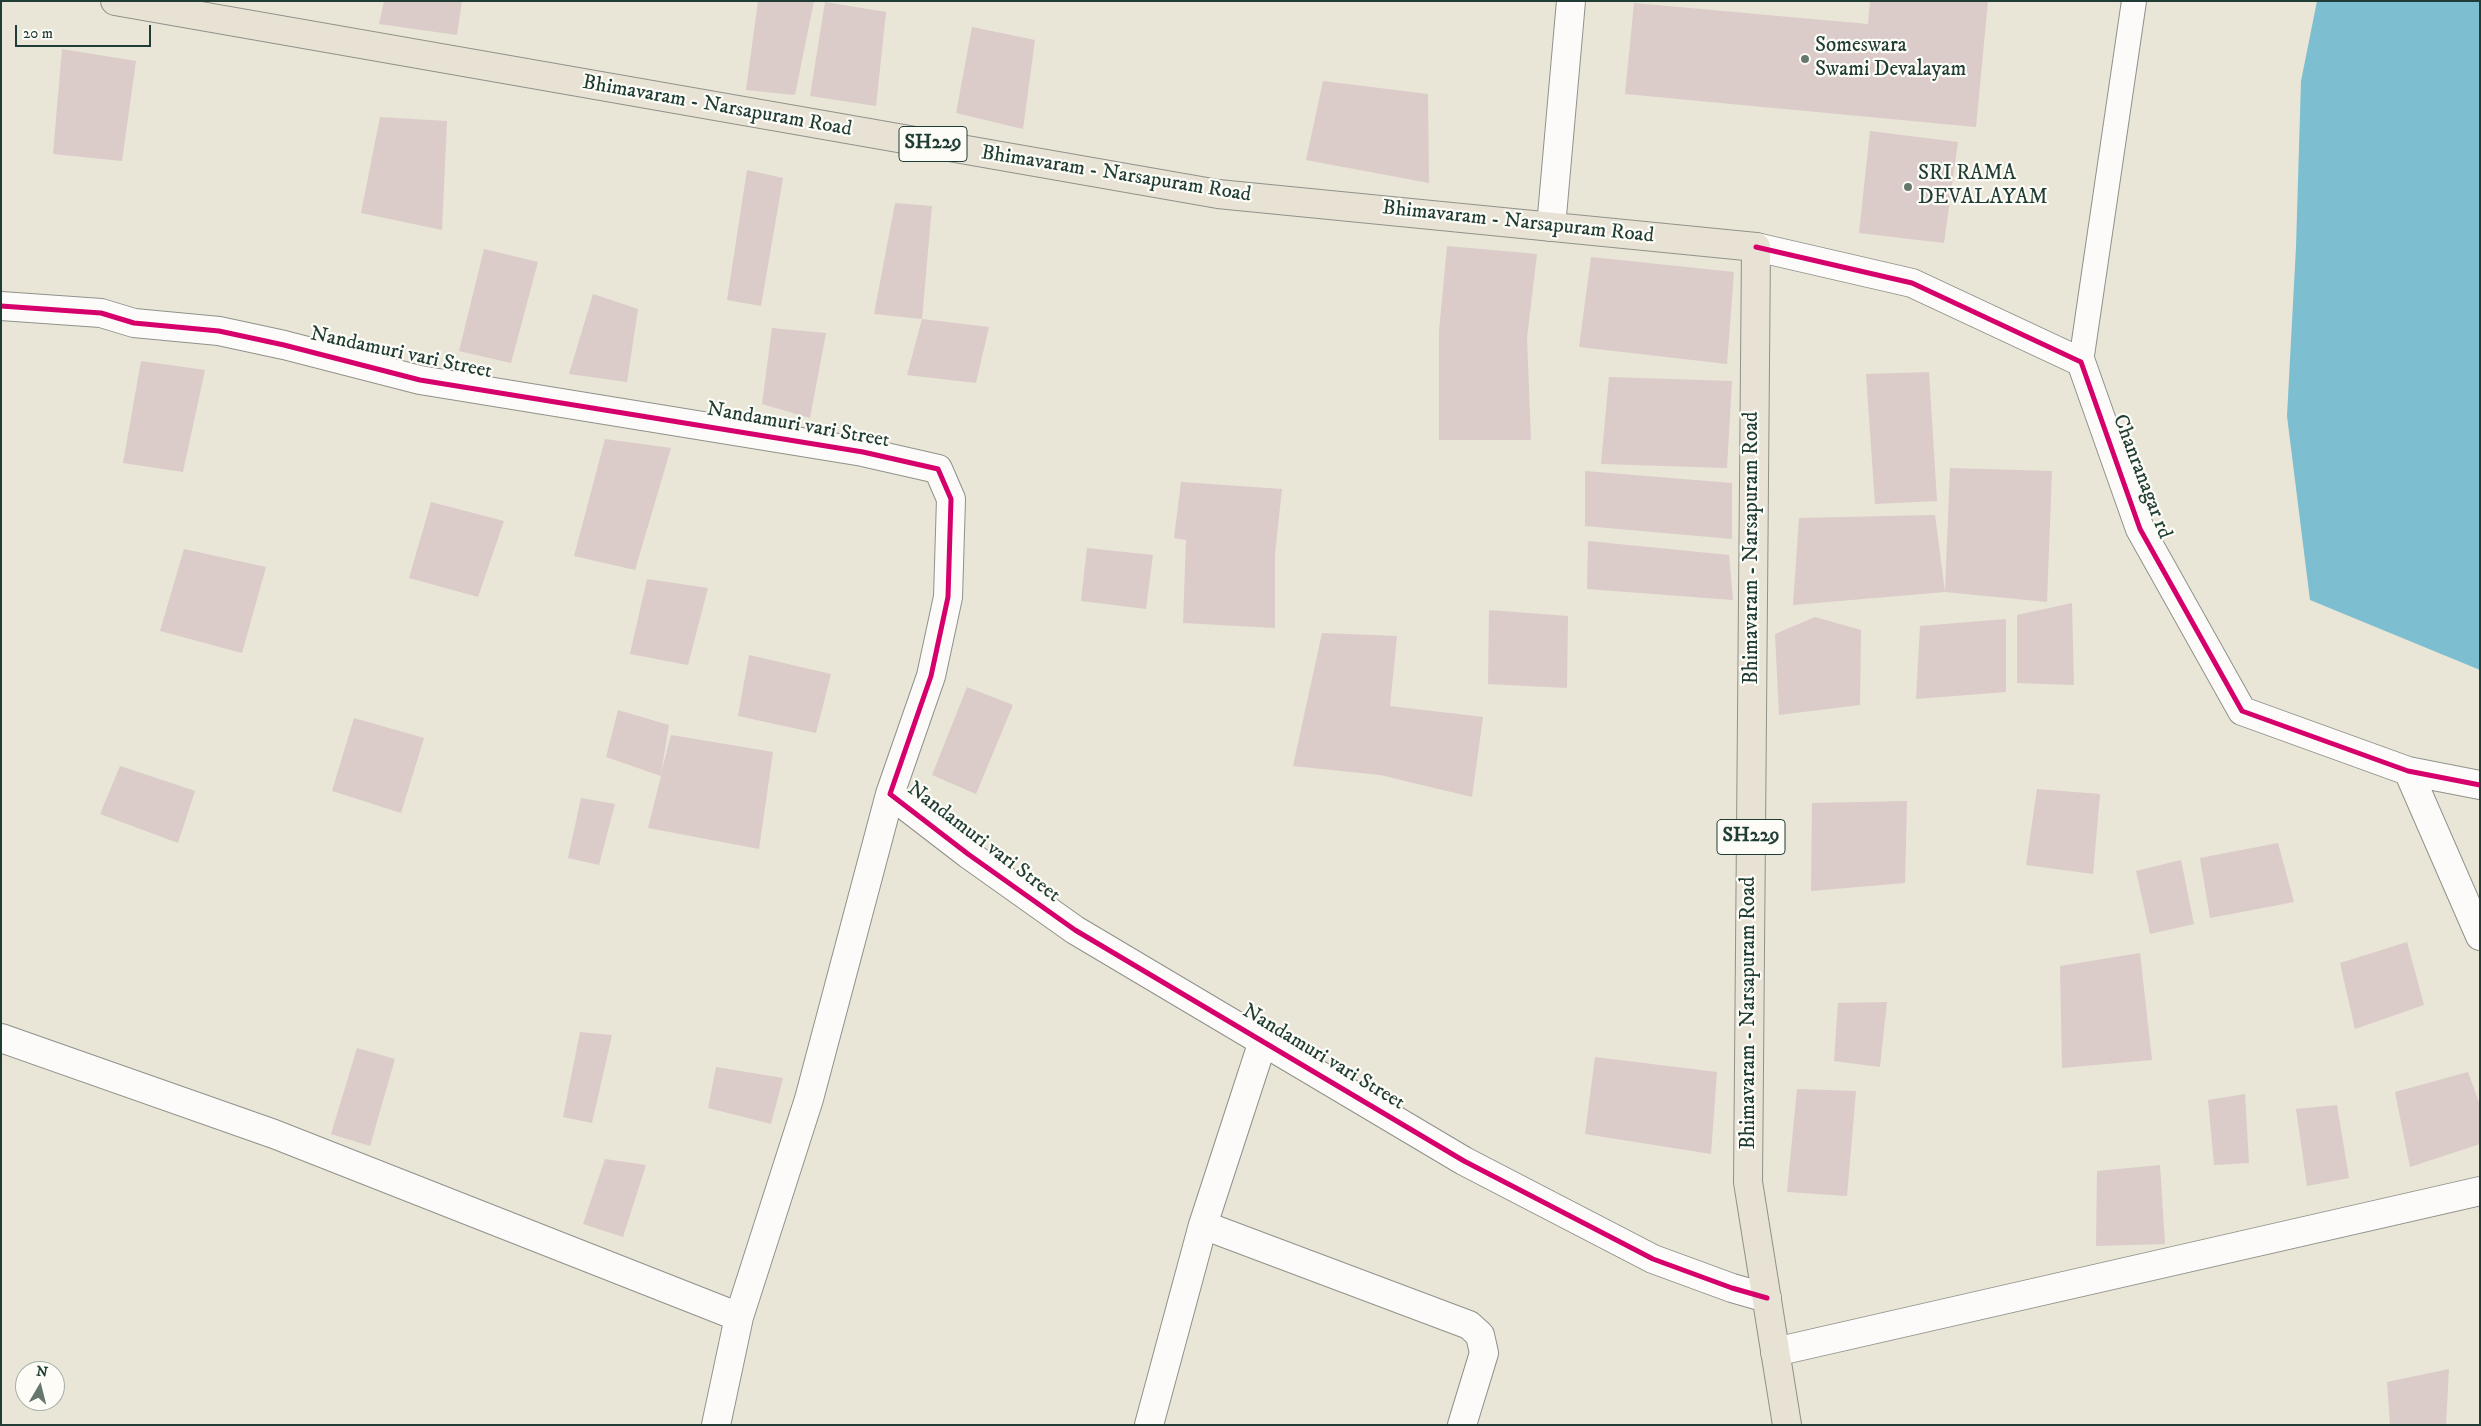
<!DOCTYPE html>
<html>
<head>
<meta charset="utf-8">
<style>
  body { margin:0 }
  #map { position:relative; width:2481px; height:1426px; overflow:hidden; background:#e9e5d7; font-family:"IM FELL DW Pica",serif }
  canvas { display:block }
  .frame { position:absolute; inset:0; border:2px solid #1f3d34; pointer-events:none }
  .north { position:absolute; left:15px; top:1361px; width:50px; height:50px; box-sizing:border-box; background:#fdfcf7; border:1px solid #a4b0a9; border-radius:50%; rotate:8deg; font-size:14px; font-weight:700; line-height:20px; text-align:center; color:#1f3d34 }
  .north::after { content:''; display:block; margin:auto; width:18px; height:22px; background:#66786d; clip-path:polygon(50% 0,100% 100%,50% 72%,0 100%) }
  .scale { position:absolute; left:15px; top:25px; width:136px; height:22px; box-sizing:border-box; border:2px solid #1f3d34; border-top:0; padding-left:6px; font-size:15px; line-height:18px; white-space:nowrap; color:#1f3d34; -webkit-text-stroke:4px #fdfcf7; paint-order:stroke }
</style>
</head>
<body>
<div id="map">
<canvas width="2481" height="1426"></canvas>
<div class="frame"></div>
<div class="north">N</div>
<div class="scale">20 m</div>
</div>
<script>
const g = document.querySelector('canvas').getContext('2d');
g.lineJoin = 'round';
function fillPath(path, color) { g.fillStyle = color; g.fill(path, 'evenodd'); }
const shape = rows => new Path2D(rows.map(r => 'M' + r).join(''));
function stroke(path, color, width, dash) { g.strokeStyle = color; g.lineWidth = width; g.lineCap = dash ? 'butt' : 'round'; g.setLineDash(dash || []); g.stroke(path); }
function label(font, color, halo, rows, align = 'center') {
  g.font = font + ' "IM FELL DW Pica",serif'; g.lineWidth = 4.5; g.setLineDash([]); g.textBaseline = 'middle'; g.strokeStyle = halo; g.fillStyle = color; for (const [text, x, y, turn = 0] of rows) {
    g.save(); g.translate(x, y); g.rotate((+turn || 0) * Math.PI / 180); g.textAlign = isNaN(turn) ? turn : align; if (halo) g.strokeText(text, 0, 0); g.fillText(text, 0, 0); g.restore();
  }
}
fillPath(shape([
  [2317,1,2480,1,2480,670,2310,600,2287,416,2296,247,2301,81]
]), '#7dbed0');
fillPath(shape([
  [384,1,462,1,457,35,379,24],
  [758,1,814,1,795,95,746,90],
  [1870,1,1988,1,1976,127,1625,94,1634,3,1868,24],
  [825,2,886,12,876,106,810,96],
  [972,27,1035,40,1023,129,956,113],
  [62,49,136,61,122,161,53,154],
  [1323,81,1428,94,1429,183,1306,160],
  [380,117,447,121,442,230,361,213],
  [1870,131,1958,142,1944,243,1859,233],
  [747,170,783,178,761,306,727,300],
  [895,203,932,206,922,319,874,314],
  [1447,246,1537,254,1527,338,1531,440,1439,440,1439,331],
  [484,249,538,262,511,363,459,351],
  [1591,257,1734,272,1727,364,1579,347],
  [593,294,638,309,627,382,569,374],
  [922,319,989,327,976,383,907,375],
  [772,328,826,333,810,418,762,404],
  [141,361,205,370,183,472,123,463],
  [1929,372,1937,501,1875,504,1866,374],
  [1609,377,1732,381,1727,468,1601,464],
  [605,439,671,448,635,570,574,556],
  [1950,468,2052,471,2047,602,1945,592],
  [1585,471,1732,483,1732,539,1585,526],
  [1181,482,1282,489,1275,554,1275,628,1183,623,1186,540,1174,538],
  [431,502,504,521,478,597,409,578],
  [1935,515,1945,592,1793,605,1799,518],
  [1588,541,1729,555,1733,600,1587,589],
  [1087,548,1153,555,1146,609,1081,601],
  [184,549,266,567,242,653,160,631],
  [647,579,708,588,688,665,630,654],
  [2072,603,2074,685,2017,683,2017,615],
  [1489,610,1568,616,1567,688,1488,684],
  [1815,617,1861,630,1860,705,1779,715,1775,634],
  [2006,619,2006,692,1916,699,1920,626],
  [1322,633,1397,636,1390,706,1483,717,1472,797,1380,775,1293,766],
  [749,655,831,674,816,733,738,716],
  [967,687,1013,705,976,794,932,775],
  [618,710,669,725,661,773,671,735,773,752,759,849,648,828,661,776,606,757],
  [354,718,424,738,401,813,332,791],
  [120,766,195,791,178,843,100,814],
  [2037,789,2100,794,2093,874,2026,865],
  [581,798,615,804,599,865,568,858],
  [1907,801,1905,883,1811,891,1812,803],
  [2278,843,2294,902,2210,918,2200,858],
  [2181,860,2194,924,2150,934,2136,871],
  [2407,942,2424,1005,2355,1029,2340,963],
  [2140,953,2152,1060,2062,1068,2060,966],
  [1887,1002,1880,1067,1834,1061,1838,1003],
  [580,1032,612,1035,592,1123,563,1117],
  [357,1048,395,1059,370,1146,331,1134],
  [1595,1057,1717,1072,1711,1154,1585,1134],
  [716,1067,783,1078,771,1124,708,1108],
  [2468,1072,2480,1105,2480,1144,2410,1167,2395,1092],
  [1797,1089,1856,1091,1847,1196,1787,1192],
  [2245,1094,2249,1163,2214,1165,2208,1100],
  [2337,1105,2349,1178,2307,1186,2296,1109],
  [605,1159,646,1165,623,1237,583,1224],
  [2160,1165,2165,1244,2096,1246,2097,1171],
  [2449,1369,2446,1425,2390,1425,2387,1382]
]), '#dbccca');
const service = shape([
  [2081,362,2134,1]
]);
const minor = shape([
  [1551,227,1571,1],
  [1756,247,1912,283,2081,362,2140,529,2242,711,2408,771,2480,785],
  [1,306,101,313,134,323,219,331,284,345,420,380,863,452,938,469,951,499,948,597,931,676,890,794,968,854,1075,930,1464,1161,1653,1259,1732,1288,1767,1298],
  [2408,771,2480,936],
  [1,1038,274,1134,739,1317],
  [1203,1225,1469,1325,1480,1335,1484,1353,1462,1425],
  [1775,1352,2480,1191],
  [716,1425,739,1317,809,1099,890,794],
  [1149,1425,1203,1225,1263,1041]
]);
const primary = shape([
  [115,1,1218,194,1756,247,1748,1182,1787,1425]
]);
stroke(service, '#8f928a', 26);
stroke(minor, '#8f928a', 30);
stroke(primary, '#8f928a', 30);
stroke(service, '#fcfbf9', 24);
stroke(minor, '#fcfbf9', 28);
stroke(primary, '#e8e2d5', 28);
stroke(shape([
  [1756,247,1912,283,2081,362,2140,529,2242,711,2408,771,2480,785],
  [1,306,101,313,134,323,219,331,284,345,420,380,863,452,938,469,951,499,948,597,931,676,890,794,968,854,1075,930,1464,1161,1653,1259,1732,1288,1767,1298]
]), '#d6006c', 5);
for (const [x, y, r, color] of [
  [1805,59,5,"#66786d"],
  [1908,187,5,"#66786d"]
]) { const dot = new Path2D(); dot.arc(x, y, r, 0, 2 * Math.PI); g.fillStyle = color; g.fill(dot); stroke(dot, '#fdfcf7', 2); }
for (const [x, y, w] of [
  [933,144,68],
  [1751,837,68]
]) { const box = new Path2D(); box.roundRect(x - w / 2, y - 17.5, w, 35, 4); g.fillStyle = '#fdfcf7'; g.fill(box); stroke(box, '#1f3d34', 1); }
label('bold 20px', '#1f3d34', null, [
  ["SH229",933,144],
  ["SH229",1751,837]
]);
label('21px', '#1f3d34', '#fdfcf7', [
  ["Someswara",1815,47],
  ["Swami Devalayam",1815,71],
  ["SRI RAMA",1918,175],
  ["DEVALAYAM",1918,199]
], 'left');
label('21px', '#1f3d34', '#fdfcf7', [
  ["Bhimavaram - Narsapuram Road",717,107,10],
  ["Bhimavaram - Narsapuram Road",1116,175,9],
  ["Bhimavaram - Narsapuram Road",1518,223,6],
  ["Nandamuri vari Street",401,354,12],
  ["Nandamuri vari Street",798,426,10],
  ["Chanranagar rd",2141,477,69],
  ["Bhimavaram - Narsapuram Road",1753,548,-90],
  ["Nandamuri vari Street",983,843,37],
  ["Bhimavaram - Narsapuram Road",1750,1013,-90],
  ["Nandamuri vari Street",1323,1058,31]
]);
</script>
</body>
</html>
